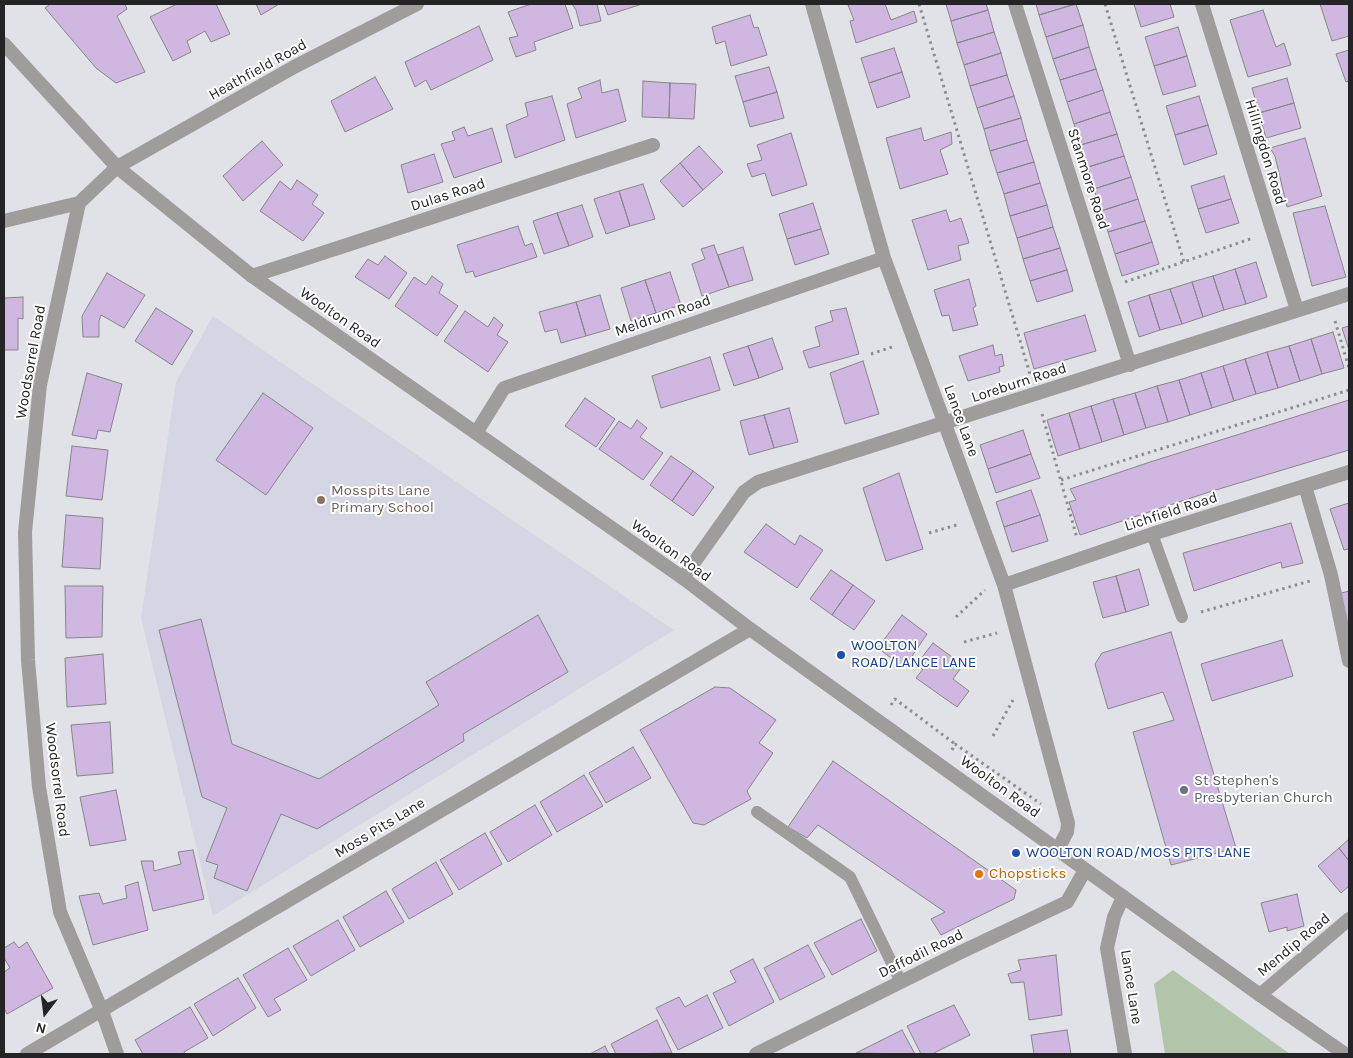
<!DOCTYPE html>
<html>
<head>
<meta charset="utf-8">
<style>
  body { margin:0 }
  #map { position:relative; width:1353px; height:1058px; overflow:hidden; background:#e1e2e8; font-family:Karla,sans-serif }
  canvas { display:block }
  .frame { position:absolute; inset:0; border:5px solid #242426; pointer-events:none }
  .north { position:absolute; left:20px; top:988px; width:50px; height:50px; -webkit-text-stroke:4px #fff; paint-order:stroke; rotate:195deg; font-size:14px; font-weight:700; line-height:20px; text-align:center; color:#242426 }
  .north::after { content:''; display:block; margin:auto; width:18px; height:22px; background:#242426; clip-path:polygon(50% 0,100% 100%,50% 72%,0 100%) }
</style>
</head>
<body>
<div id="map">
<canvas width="1353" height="1058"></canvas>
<div class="frame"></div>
<div class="north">N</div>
</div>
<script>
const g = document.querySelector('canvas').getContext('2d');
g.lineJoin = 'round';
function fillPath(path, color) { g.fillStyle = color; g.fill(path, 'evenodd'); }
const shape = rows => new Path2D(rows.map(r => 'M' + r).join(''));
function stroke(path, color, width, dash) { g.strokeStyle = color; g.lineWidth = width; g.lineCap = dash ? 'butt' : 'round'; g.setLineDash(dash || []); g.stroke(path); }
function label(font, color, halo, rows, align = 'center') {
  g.font = font + ' Karla,sans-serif'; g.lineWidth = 4; g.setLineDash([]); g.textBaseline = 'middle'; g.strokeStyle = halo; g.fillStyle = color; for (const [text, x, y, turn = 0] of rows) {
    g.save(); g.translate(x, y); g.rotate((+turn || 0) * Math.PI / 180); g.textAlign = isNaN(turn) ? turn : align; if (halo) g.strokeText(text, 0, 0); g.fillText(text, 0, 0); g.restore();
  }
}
fillPath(shape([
  [213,316,674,630,213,916,141,618,176,382]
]), '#d4d6e3');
fillPath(shape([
  [1173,970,1290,1054,1165,1054,1154,984]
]), '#b2c5ab');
const building = shape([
  [50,4,125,4,127,9,117,16,145,72,116,83,96,68,45,8,50,4],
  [177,4,216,4,230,34,211,42,205,31,187,41,191,52,173,61,150,17,177,4],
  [256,4,279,4,261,15,256,4],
  [531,4,565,4,573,28,534,42,536,50,516,57,509,38,518,36,508,12,531,4],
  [572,4,597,4,601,21,580,26,576,10,572,4],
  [604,4,642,4,608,15,604,4],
  [853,4,885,4,891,20,914,11,917,22,856,43,850,21,854,20,848,5,853,4],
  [946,4,986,4,988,10,951,21,946,4],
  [1036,4,1075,4,1039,15,1036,4],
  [1076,4,1083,25,1046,37,1039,15,1076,4],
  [1134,4,1170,4,1174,17,1141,27,1134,4],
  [1320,4,1349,4,1349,36,1332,41,1320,4],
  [988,10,994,32,957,43,951,21,988,10],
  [1263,10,1276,47,1284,43,1291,65,1248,77,1230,20,1263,10],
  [750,15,754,28,758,27,767,55,731,66,725,41,716,44,712,27,750,15],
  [1083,25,1089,47,1053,59,1046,37,1083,25],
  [479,26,493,60,431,90,426,80,415,87,405,62,479,26],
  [1178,27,1187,56,1154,66,1145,37,1178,27],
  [994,32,1001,53,964,65,957,43,994,32],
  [1089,47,1096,69,1060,80,1053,59,1089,47],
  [894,48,902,72,869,83,861,58,894,48],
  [1349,50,1349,81,1346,82,1336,54,1349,50],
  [1001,53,1007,75,970,86,964,65,1001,53],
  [1187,56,1196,86,1163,95,1154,66,1187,56],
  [769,67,777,92,743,102,735,76,769,67],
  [1096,69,1103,90,1067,102,1060,80,1096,69],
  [902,72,910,97,877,108,869,83,902,72],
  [1007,75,1014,96,977,108,970,86,1007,75],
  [375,77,393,109,345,132,331,101,375,77],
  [1287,78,1294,103,1259,113,1252,88,1287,78],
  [600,80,602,93,618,89,626,121,576,138,567,104,582,98,578,88,600,80],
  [643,81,670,83,669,118,642,117,643,81],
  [670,83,696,84,694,119,669,118,670,83],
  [1103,90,1110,112,1074,124,1067,102,1103,90],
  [777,92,784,118,750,127,743,102,777,92],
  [552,96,565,140,515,158,506,125,528,116,525,103,552,96],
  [1014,96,1021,118,984,129,977,108,1014,96],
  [1199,96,1208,125,1175,135,1166,106,1199,96],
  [1294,103,1301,128,1266,138,1259,113,1294,103],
  [1110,112,1117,134,1081,145,1074,124,1110,112],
  [1021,118,1027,140,990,151,984,129,1021,118],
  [1208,125,1217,154,1184,165,1175,135,1208,125],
  [464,127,468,136,492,128,502,162,454,178,441,144,455,140,452,132,464,127],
  [921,128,924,141,951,132,952,144,940,150,948,174,900,189,886,138,921,128],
  [791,133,807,185,772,196,765,173,752,177,747,164,762,160,757,145,791,133],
  [1117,134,1124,156,1088,167,1081,145,1117,134],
  [1305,138,1322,196,1287,207,1275,156,1270,148,1305,138],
  [1027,140,1034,162,997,173,990,151,1027,140],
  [262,141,283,165,243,201,223,176,262,141],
  [699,146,723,172,703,190,680,163,699,146],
  [434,154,443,182,408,193,401,165,434,154],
  [1124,156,1131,177,1094,189,1088,167,1124,156],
  [1034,162,1040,183,1004,194,997,173,1034,162],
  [680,163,703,190,683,207,660,181,680,163],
  [1224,176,1231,199,1198,209,1191,186,1224,176],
  [1131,177,1138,199,1101,211,1094,189,1131,177],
  [297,180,318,195,312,204,324,213,303,241,260,211,280,181,291,190,297,180],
  [1040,183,1047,205,1010,216,1004,194,1040,183],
  [643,184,655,219,630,226,619,191,643,184],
  [619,191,630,226,606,234,594,199,619,191],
  [1138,199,1145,221,1108,232,1101,211,1138,199],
  [1231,199,1239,223,1206,233,1198,209,1231,199],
  [813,203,821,229,787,239,779,214,813,203],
  [582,205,593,237,569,246,557,213,582,205],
  [1047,205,1053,227,1017,238,1010,216,1047,205],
  [1325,206,1346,277,1312,286,1293,213,1325,206],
  [946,210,950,222,961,218,969,243,958,246,961,260,928,270,912,220,946,210],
  [557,213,569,246,544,254,533,221,557,213],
  [1145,221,1152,242,1115,254,1108,232,1145,221],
  [518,226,525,246,532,243,537,257,475,277,473,271,466,273,457,245,518,226],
  [1053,227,1060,248,1023,259,1017,238,1053,227],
  [821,229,829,254,795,265,787,239,821,229],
  [1152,242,1159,264,1122,276,1115,254,1152,242],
  [714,245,729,287,702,296,692,264,705,259,701,249,714,245],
  [743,247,753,280,729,287,718,255,743,247],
  [1060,248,1067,270,1030,281,1023,259,1060,248],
  [385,256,407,273,389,299,355,277,368,259,378,265,385,256],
  [1256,262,1267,297,1246,304,1235,269,1256,262],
  [1235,269,1246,304,1224,310,1213,276,1235,269],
  [1067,270,1073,291,1037,302,1030,281,1067,270],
  [670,272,681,305,656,313,645,280,670,272],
  [107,273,145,295,124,328,101,315,99,321,99,337,83,337,82,316,107,273],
  [432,276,443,284,439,293,458,306,437,336,395,306,414,277,426,285,432,276],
  [1213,276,1224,310,1203,317,1192,282,1213,276],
  [969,279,976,306,973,308,978,325,953,331,949,315,942,316,934,290,969,279],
  [645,280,656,313,631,321,621,288,645,280],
  [1192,282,1203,317,1182,324,1170,289,1192,282],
  [1170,289,1182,324,1160,330,1149,295,1170,289],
  [600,295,610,329,586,336,576,302,600,295],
  [1149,295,1160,330,1139,337,1128,302,1149,295],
  [23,297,23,319,18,318,18,350,4,350,4,298,23,297],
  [576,302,586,336,561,343,557,329,545,332,539,312,576,302],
  [156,308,193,331,172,365,135,341,156,308],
  [846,308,859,354,809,368,803,351,820,346,815,327,833,321,830,311,846,308],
  [465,311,488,327,494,317,503,325,497,335,508,342,488,372,444,341,465,311],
  [1085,315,1096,351,1034,369,1024,333,1085,315],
  [1349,326,1349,350,1342,328,1349,326],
  [1333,332,1344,368,1322,374,1311,339,1333,332],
  [772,338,783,369,759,378,748,346,772,338],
  [1311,339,1322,374,1300,381,1289,346,1311,339],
  [993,345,995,356,1002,354,1004,366,999,367,1000,372,968,381,959,356,993,345],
  [748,346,759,378,734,386,723,354,748,346],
  [1289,346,1300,381,1278,388,1267,352,1289,346],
  [1267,352,1278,388,1256,394,1245,359,1267,352],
  [710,357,720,390,661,408,652,376,710,357],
  [1245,359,1256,394,1234,401,1223,366,1245,359],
  [863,361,879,414,845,424,830,373,863,361],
  [1223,366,1234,401,1212,408,1201,373,1223,366],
  [87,373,122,384,110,432,98,430,96,439,72,435,87,373],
  [1201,373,1212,408,1190,415,1179,380,1201,373],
  [1179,380,1190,415,1168,422,1157,386,1179,380],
  [1157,386,1168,422,1146,428,1135,393,1157,386],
  [263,393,313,428,266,495,216,460,263,393],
  [1135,393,1146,428,1124,435,1113,399,1135,393],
  [585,398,615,419,596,447,565,426,585,398],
  [1113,399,1124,435,1102,442,1091,406,1113,399],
  [1349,400,1349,450,1209,492,1080,535,1069,502,1076,500,1070,489,1150,462,1349,400],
  [1091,406,1102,442,1080,449,1069,413,1091,406],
  [789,408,798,442,774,448,764,415,789,408],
  [1069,413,1080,449,1058,456,1047,420,1069,413],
  [764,415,774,448,749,455,740,421,764,415],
  [637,420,647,428,640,437,663,453,643,480,599,449,619,421,631,429,637,420],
  [1023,430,1031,454,988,469,980,445,1023,430],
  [72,446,108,450,102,500,66,496,72,446],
  [1031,454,1040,478,996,493,988,469,1031,454],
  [671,456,693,471,672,501,650,485,671,456],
  [693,471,714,487,693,516,672,501,693,471],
  [899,473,923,549,886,561,863,488,899,473],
  [1031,490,1040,515,1004,527,996,502,1031,490],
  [1349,503,1349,549,1344,550,1330,509,1349,503],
  [66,515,103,518,100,569,62,567,66,515],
  [1040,515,1048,541,1012,552,1004,527,1040,515],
  [1291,523,1303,563,1282,568,1281,562,1194,591,1183,553,1291,523],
  [766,524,795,545,800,535,823,550,797,588,744,552,766,524],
  [1139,569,1149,605,1126,612,1116,576,1139,569],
  [831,570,853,585,832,615,810,599,831,570],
  [1116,576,1126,612,1103,618,1093,582,1116,576],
  [853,585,875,601,854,630,832,615,853,585],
  [65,586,103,586,102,637,66,638,65,586],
  [1349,591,1349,637,1338,594,1349,591],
  [538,615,568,672,463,734,464,741,317,829,281,814,247,891,214,878,218,865,206,861,227,808,202,797,159,630,201,619,232,744,319,779,439,705,426,682,538,615],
  [902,615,927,634,904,668,878,648,902,615],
  [1171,632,1236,848,1171,865,1133,732,1174,720,1163,692,1108,709,1095,664,1102,653,1171,632],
  [1282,640,1293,676,1212,701,1201,664,1282,640],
  [933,643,963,665,953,679,969,691,957,707,916,678,923,669,916,665,933,643],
  [103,654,106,704,67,707,65,658,103,654],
  [715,687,730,688,776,720,759,743,773,753,747,791,751,799,704,825,693,823,640,730,715,687],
  [110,722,113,773,77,776,71,725,110,722],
  [633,747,651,778,606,803,589,773,633,747],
  [833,761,1016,890,1014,899,941,935,931,919,945,912,818,825,807,838,788,827,833,761],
  [584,775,603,806,557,832,540,802,584,775],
  [116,790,126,840,90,846,80,797,116,790],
  [535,805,552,835,508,862,490,832,535,805],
  [485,833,502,864,459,890,440,860,485,833],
  [1349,839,1349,861,1339,848,1349,839],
  [1339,848,1349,861,1349,886,1341,893,1318,866,1339,848],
  [193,850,204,899,153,911,141,861,153,861,154,871,181,864,178,852,193,850],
  [436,862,453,894,409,919,392,889,436,862],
  [138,882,148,930,93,945,79,896,99,893,103,904,127,898,125,886,138,882],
  [386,891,404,922,360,947,343,917,386,891],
  [1297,894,1304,926,1287,931,1287,927,1269,932,1261,903,1297,894],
  [861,919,877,951,832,975,814,943,861,919],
  [338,920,355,950,311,976,293,946,338,920],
  [14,942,19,948,27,942,53,988,7,1014,4,1008,4,972,10,968,4,958,4,948,14,942],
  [808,945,825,977,780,1000,764,968,808,945],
  [288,948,307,980,274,999,281,1010,268,1017,243,975,288,948],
  [1056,955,1062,1015,1029,1020,1024,982,1011,983,1008,974,1021,970,1018,960,1056,955],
  [753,959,774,1002,729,1026,713,993,736,982,730,971,753,959],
  [238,978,256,1008,213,1036,194,1004,238,978],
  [707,995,723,1028,678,1050,656,1008,679,997,685,1007,707,995],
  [954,1005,970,1035,932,1054,921,1054,907,1026,954,1005],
  [190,1007,208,1038,184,1052,185,1054,143,1054,135,1040,190,1007],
  [657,1020,672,1053,616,1054,611,1044,657,1020],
  [902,1030,915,1054,856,1053,902,1030],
  [1067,1030,1071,1054,1034,1054,1031,1035,1067,1030],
  [605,1046,609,1054,590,1054,605,1046]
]);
fillPath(building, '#d0b7e1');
stroke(building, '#88858a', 1);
stroke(shape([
  [919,4,1030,374],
  [1105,4,1184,262],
  [1125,282,1253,238],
  [1335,321,1349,368],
  [871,354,895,346],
  [1042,414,1077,538],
  [1061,480,1349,390],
  [929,533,960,524],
  [1201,612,1310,581],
  [956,617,985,590],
  [964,642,997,633],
  [891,705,895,699,955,744],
  [993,736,1013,700],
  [952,750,955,744,1041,804]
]), '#8d8e92', 3, [2.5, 4]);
stroke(shape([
  [1152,534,1182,617],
  [757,812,850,877,901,982]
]), '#9f9d9b', 12);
stroke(shape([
  [812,4,884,258,1004,585,1068,823,1067,832,1058,849],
  [1015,4,1130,365],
  [1202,4,1297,310],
  [79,203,40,385,25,532,28,660,39,787,60,912,102,1011,117,1054],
  [4,221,79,203,117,167,294,67,417,4],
  [252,276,653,145],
  [476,433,504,388,884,258],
  [1305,486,1331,575,1349,661],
  [683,578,744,492,758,482,1349,294],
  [1004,585,1152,534,1349,472],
  [1123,897,1114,917,1107,948,1125,1054],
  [1260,995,1349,919],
  [27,1054,750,629],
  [756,1054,959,953,1067,902,1085,870]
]), '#9f9d9b', 14);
stroke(shape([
  [4,44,117,167,252,276,683,578,750,629,1260,995,1345,1054]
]), '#9f9d9b', 14);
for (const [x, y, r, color] of [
  [321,500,5,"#8d6e63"],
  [841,655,5,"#1a4fb4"],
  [1184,790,5,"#6b7280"],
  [1016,853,5,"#1a4fb4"],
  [979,874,5,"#e8710a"]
]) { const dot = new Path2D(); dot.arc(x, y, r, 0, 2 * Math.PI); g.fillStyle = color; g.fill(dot); stroke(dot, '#fff', 2); }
label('15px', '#242426', '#fff', [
  ["Heathfield Road",258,70,-29],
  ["Hillingdon Road",1265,152,73],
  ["Stanmore Road",1088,179,72],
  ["Dulas Road",448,195,-18],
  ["Meldrum Road",663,316,-19],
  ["Woolton Road",340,318,35],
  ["Woodsorrel Road",31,362,-80],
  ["Loreburn Road",1019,383,-18],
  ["Lance Lane",961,421,70],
  ["Lichfield Road",1171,512,-18],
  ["Woolton Road",671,551,36],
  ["Woodsorrel Road",57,780,83],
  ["Woolton Road",1000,787,36],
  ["Moss Pits Lane",380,828,-31],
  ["Mendip Road",1294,945,-40],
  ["Daffodil Road",921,954,-26],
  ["Lance Lane",1131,987,81]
]);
label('15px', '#785e54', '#fff', [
  ["Mosspits Lane",331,491],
  ["Primary School",331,508]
], 'left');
label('15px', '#164399', '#fff', [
  ["WOOLTON",851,646],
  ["ROAD/LANCE LANE",851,663],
  ["WOOLTON ROAD/MOSS PITS LANE",1026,853]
], 'left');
label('15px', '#5b616d', '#fff', [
  ["St Stephen's",1194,781],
  ["Presbyterian Church",1194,798]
], 'left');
label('15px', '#c56008', '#fff', [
  ["Chopsticks",989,874]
], 'left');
</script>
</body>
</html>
